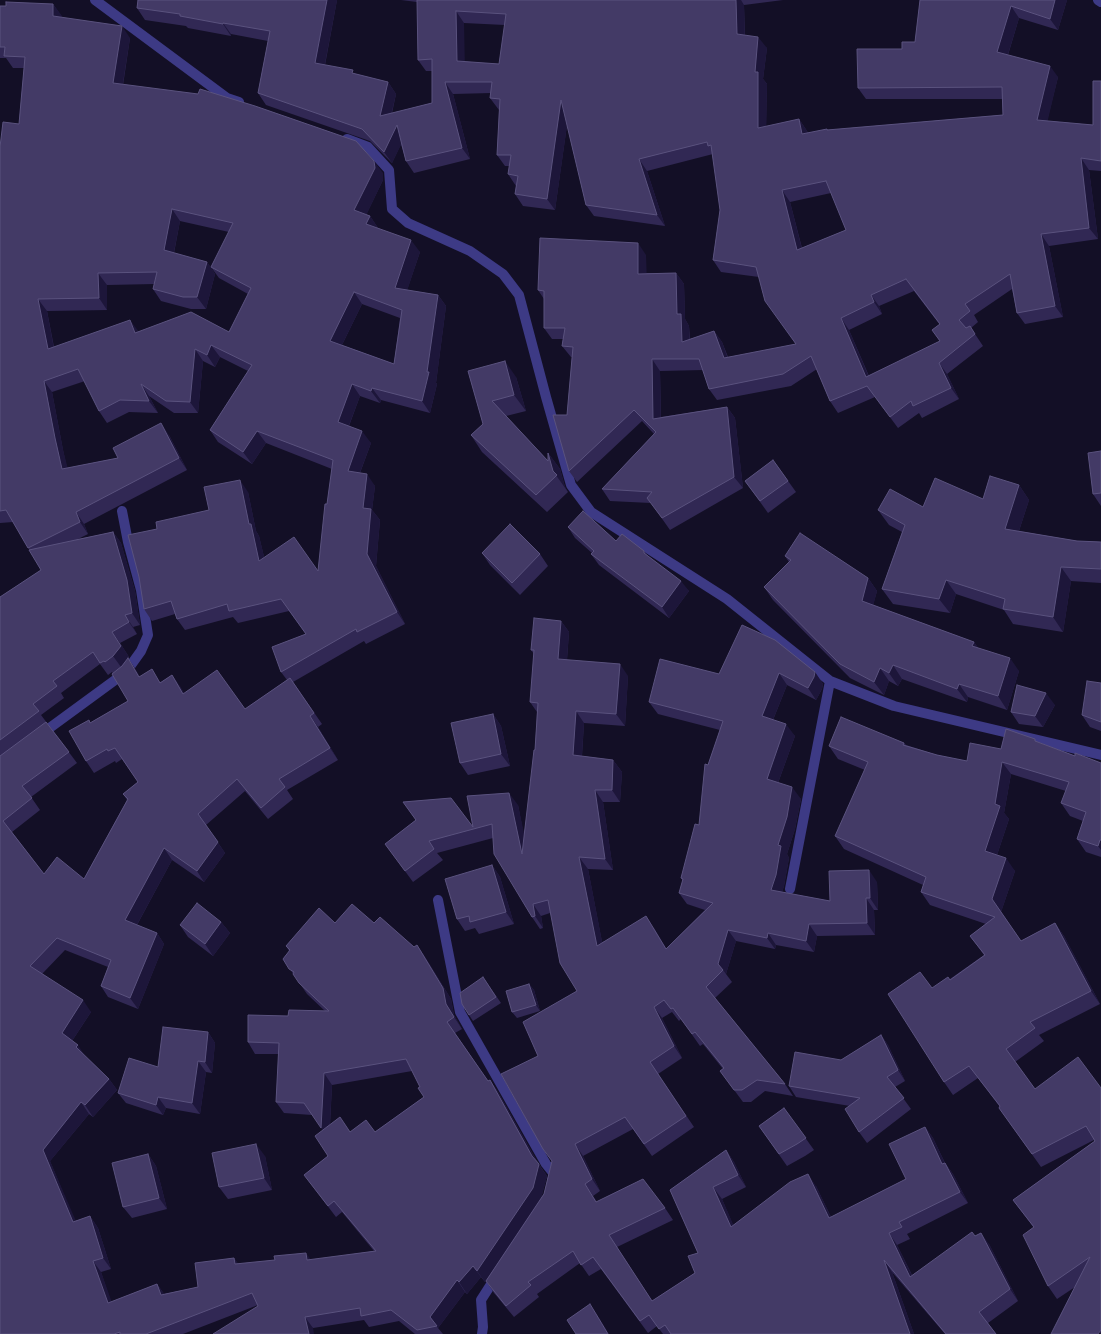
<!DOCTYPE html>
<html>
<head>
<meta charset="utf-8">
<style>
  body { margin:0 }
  canvas { display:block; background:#130f26 }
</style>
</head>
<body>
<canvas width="1101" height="1334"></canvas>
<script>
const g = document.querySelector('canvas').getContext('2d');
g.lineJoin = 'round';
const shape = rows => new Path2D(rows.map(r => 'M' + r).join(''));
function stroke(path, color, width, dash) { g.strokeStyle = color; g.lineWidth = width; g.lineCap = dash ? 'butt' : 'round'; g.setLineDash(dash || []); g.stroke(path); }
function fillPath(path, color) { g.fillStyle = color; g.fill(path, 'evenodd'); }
stroke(shape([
  [95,0,227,98,239,102],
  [1098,0,1101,2],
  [347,139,368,147,389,170,392,209,408,223,470,251,503,274,519,295,546,397,571,485,591,512,727,599,830,681,894,706,1101,755],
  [40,735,126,672,141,651,148,635,141,590,128,542,122,511],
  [790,889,830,681],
  [438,900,460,1012,546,1164,554,1174,552,1181],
  [482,1334,483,1327,481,1300,497,1275]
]), '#3d3a85', 10);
fillPath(shape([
  [138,0,337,0,325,65,355,74,388,82,396,94,392,113,432,103,432,71,426,71,418,60,417,2,401,0,783,0,744,5,745,35,767,48,763,79,767,84,766,127,799,119,807,131,808,133,827,129,828,130,1003,115,1002,99,866,99,858,88,902,49,915,42,920,0,1067,0,1058,30,1019,18,1008,55,1058,77,1047,121,1093,125,1101,81,1101,171,1089,170,1098,239,1049,246,1063,317,1025,324,1017,313,1012,289,974,315,978,322,971,328,983,346,947,374,959,399,922,418,919,413,898,428,875,397,838,413,830,401,817,369,791,386,717,400,709,389,703,370,660,371,661,417,727,407,735,418,743,488,670,530,651,503,610,501,602,489,654,434,642,421,577,482,569,471,567,415,572,357,571,357,562,346,563,339,552,339,544,328,544,299,538,290,646,255,646,273,676,273,684,284,685,319,689,326,690,339,714,331,722,342,728,357,796,345,759,277,721,272,713,260,720,210,713,154,647,171,665,226,594,216,586,205,567,125,555,210,523,206,515,194,516,186,508,174,510,166,505,166,497,155,499,110,490,98,491,93,453,94,470,159,414,173,406,161,401,144,392,163,370,141,266,105,258,93,268,41,231,34,231,36,188,28,186,26,145,20,137,8],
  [464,23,505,25,499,64,464,62],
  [831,193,846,230,802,248,790,202],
  [914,291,940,325,932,330,940,341,869,376,849,330,882,314,879,306],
  [53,4,62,17,130,38,123,85,383,173,383,180,366,215,370,216,378,228,420,252,407,290,438,295,446,306,436,383,437,384,430,413,381,400,380,403,360,396,349,426,371,443,360,473,375,486,372,510,380,520,376,566,405,624,366,644,364,641,293,682,322,724,318,727,338,760,287,790,293,799,268,819,245,791,206,825,225,853,204,882,172,860,137,925,157,933,164,944,138,1009,108,997,101,986,108,967,65,950,42,974,91,1012,72,1041,85,1056,109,1079,117,1090,93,1117,89,1114,50,1161,75,1221,90,1216,98,1228,111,1269,101,1272,111,1302,157,1284,164,1294,198,1287,234,1258,238,1264,312,1260,374,1251,342,1212,336,1217,304,1175,328,1156,323,1130,312,1115,284,1113,276,1102,279,1054,255,1054,248,1042,288,1016,325,1011,307,994,283,959,289,951,286,946,335,923,374,923,414,947,417,945,425,957,451,999,454,1015,462,1029,455,1033,488,1081,490,1080,498,1092,538,1163,547,1176,541,1198,544,1194,552,1161,538,1056,577,991,550,913,541,916,543,928,540,929,532,917,493,838,437,853,443,860,413,882,385,844,416,820,403,802,473,827,518,805,524,836,535,750,537,712,530,702,534,654,531,650,561,621,569,632,567,660,628,676,625,726,584,723,582,756,613,760,622,772,620,802,603,802,613,870,588,869,602,942,654,928,666,949,705,910,687,904,679,893,683,881,681,878,699,825,708,765,720,730,658,714,649,702,719,674,815,672,823,684,822,689,816,700,787,685,773,720,795,736,778,783,801,799,795,829,787,854,789,858,784,886,782,892,830,901,877,882,878,910,874,910,875,935,817,936,814,952,776,945,775,949,736,941,726,974,732,982,715,998,785,1084,793,1096,765,1091,751,1102,743,1102,720,1071,723,1069,703,1044,700,1046,681,1019,679,1021,672,1012,662,1018,682,1058,658,1074,694,1127,652,1156,633,1129,583,1156,600,1191,593,1196,597,1202,665,1208,673,1220,617,1247,652,1301,695,1273,698,1253,670,1190,726,1150,734,1162,746,1187,722,1199,733,1225,816,1186,831,1217,906,1179,925,1127,933,1138,945,1163,953,1174,968,1203,907,1234,910,1239,897,1245,912,1275,975,1236,989,1244,1018,1301,988,1323,996,1334,945,1334,892,1272,914,1334,663,1334,657,1326,648,1333,601,1269,589,1276,580,1263,537,1294,539,1297,514,1317,494,1293,486,1281,485,1282,481,1277,467,1294,465,1292,438,1328,443,1334,415,1334,399,1321,369,1327,364,1320,313,1328,258,1306,258,1305,183,1334,0,1334,0,597,41,570,13,522,0,523,0,147,19,124,24,68,13,68,6,58,0,58,0,6,6,6],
  [180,221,229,232,211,267,219,278,248,294,229,332,138,331,54,347,47,311,107,310,107,285,154,284,153,289,161,301,191,309,206,309,215,274,207,262,174,253],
  [362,304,400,318,394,364,342,345],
  [220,357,248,371,210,430,218,442,252,464,266,443,332,469,318,571,264,557,259,536,256,531,248,492,209,510,157,529,144,609,152,621,175,614,177,619,185,630,233,617,238,623,289,611,306,634,281,672,287,680,245,709,184,693,172,675,161,682,140,677,128,658,129,657,120,643,137,634,133,627,140,625,135,591,121,543,113,532,78,539,88,534,84,524,187,470,169,435,118,458,67,468,63,450,52,392,85,381,99,411,107,423,129,412,158,413,149,396,174,413,198,413,203,361,215,367],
  [100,664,108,675,112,672,128,701,90,723,86,761,94,773,115,761,116,763,122,759,138,782,123,794,127,800,84,879,44,874,12,832,40,810,31,797,77,763,41,715,64,698,61,693],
  [412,1071,420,1087,424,1097,375,1132,350,1132,330,1125,332,1085],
  [468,371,516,377,526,411,506,416,548,461,548,453,560,469,565,487,568,492,547,512,482,452,471,435,483,424],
  [1101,451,1101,506,1093,494],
  [773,460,796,492,768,513,745,481],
  [1019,485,1029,500,1019,531,1077,541,1101,542,1101,583,1071,581,1063,632,1013,624,1004,610,956,594,950,613,893,604,882,589,902,532,889,525,878,510,923,507,983,499],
  [568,527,616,541,644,551,647,555,689,591,669,618,599,565,591,554,592,553,575,538],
  [482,553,540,554,548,566,520,595,490,565],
  [785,556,868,578,877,591,873,605,974,642,978,648,1019,671,1007,710,968,697,967,702,902,679,898,686,889,681,884,695,850,678,773,600,764,587,789,562],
  [1101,683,1101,731,1090,727,1082,715],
  [1055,705,1043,727,1019,724,1011,712],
  [493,714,501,726,510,766,468,775,460,763],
  [1038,742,1075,756,1101,763,1101,857,1086,852,1077,839,1083,821,1070,816,1061,803,1066,791,1011,774,1004,813,1009,819,997,855,1015,871,1001,912,1021,941,1055,923,1064,936,1100,1004,1039,1035,1044,1041,1015,1062,1035,1089,1101,1088,1101,1334,1075,1287,1057,1299,1048,1286,1034,1228,1013,1200,1095,1141,1094,1140,1041,1167,999,1108,1000,1107,978,1078,953,1095,944,1082,932,988,950,979,984,955,970,936,986,924,930,905,921,892,923,885,844,849,835,836,865,770,838,759,829,746,904,743,906,745,937,755,967,761,1001,749],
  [492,865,500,877,514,924,479,934,475,928,465,931,457,919],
  [221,922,230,933,213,956,188,937,180,925],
  [483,977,501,1003,473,1021,469,1015],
  [529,984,534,990,540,1011,517,1018,512,1012],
  [208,1032,215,1043,212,1073,206,1072,200,1114,166,1108,163,1115,126,1103,118,1093,158,1067],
  [881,1035,888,1045,905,1081,895,1087,911,1109,867,1143,859,1132,850,1106,796,1097,789,1086,841,1060],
  [784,1108,814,1150,805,1156,787,1166,759,1126],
  [148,1154,156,1166,167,1209,132,1218,123,1207],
  [265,1156,272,1190,228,1199,219,1187]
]), '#312854');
fillPath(shape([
  [327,0,337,0,323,74,315,63],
  [736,0,741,0,744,5,745,46,737,34],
  [1055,0,1067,0,1058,30,1050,19],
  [53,4,62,16,61,28,53,16],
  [1011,6,1019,18,1005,64,997,52],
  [456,11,464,23,465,73,457,61],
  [223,23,231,34,231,36,223,24],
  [122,26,130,38,121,95,113,83],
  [758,37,767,48,763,79,767,84,766,140,758,128,755,72],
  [1050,66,1058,77,1045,132,1037,120],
  [388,82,396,94,388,128,380,116],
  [445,82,453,94,470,159,462,148],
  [561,100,569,111,555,210,547,199],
  [799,119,807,131,810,145,802,134],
  [397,125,405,137,392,163,384,152],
  [1081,158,1089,170,1098,239,1089,228],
  [639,159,647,171,665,226,657,215],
  [374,161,383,173,383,180,363,222,354,210],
  [782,190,790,202,805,261,797,250],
  [172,209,180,221,172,262,164,250],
  [370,216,378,228,375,236,366,224],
  [1041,234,1049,246,1063,317,1055,306],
  [411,240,420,252,404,300,395,288],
  [638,243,646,255,647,285,638,274],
  [207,262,215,274,206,309,197,297],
  [98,273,107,285,107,310,99,298],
  [676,273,684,284,685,319,689,326,690,353,682,342,677,314],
  [354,292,362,304,338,353,330,341],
  [438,295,446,306,436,383,437,384,430,413,422,401,427,372],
  [871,295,879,306,882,314,874,302],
  [38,299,47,311,56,360,48,349],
  [841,318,849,330,874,389,866,377],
  [130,320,139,332,135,333],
  [714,331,722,342,732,370,724,358],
  [211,345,220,357,215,367,207,355],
  [195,349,203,361,198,413,190,402],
  [652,359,660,371,661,430,653,419],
  [505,361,516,377,526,411,514,395],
  [939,363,947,374,959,399,951,388],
  [44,381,52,392,63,450,71,481,62,469,55,438],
  [141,384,149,396,158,413,149,401],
  [352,384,360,396,346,433,338,422],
  [372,388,381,400,380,403,371,391],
  [727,407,735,418,743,488,734,477],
  [161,423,169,435,187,470,179,458],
  [257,431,266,443,252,464,243,452],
  [362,431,371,443,356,483,348,471],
  [548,453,560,469,565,487,568,492,553,471],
  [367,474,375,486,372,510,380,520,376,566,405,624,397,612,367,554,363,508],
  [240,480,248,492,256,531,259,536,268,573,259,561,249,524],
  [1019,485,1029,500,1015,543,1005,529],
  [76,512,84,524,88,534,80,522],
  [113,532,121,543,135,591,140,625,132,613],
  [1061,567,1071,581,1063,632,1053,617],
  [868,578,877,591,871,614,862,601],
  [946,580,956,594,950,613,939,599],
  [681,581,689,591,669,618,662,607],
  [125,615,133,627,137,634,129,622],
  [561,621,569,632,566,671,558,659],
  [112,632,120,643,129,657,121,667,113,656],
  [974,642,983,655,972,646],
  [128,658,136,670,147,689,139,677],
  [1010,658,1019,671,1007,710,998,696],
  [620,664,628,676,625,726,616,714],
  [893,665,902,679,898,686,889,673],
  [880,668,889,681,884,695,874,682],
  [815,672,823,684,822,689,816,700,808,688],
  [779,673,787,685,770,727,762,716],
  [172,675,180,686,191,705,183,694],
  [959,684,968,697,967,702,957,689],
  [1046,693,1055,705,1043,727,1035,716],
  [576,711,584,723,581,767,573,755],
  [493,714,501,726,510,766,501,754],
  [310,716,318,727,338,760,330,748],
  [786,724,795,736,775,791,767,779],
  [613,760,622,772,620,802,612,790],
  [1002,762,1011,774,1004,813,1009,819,994,864,985,851,995,804],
  [792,787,801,799,795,829,787,854,789,858,784,886,779,902,771,890,778,845],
  [595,790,603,802,613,870,605,859],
  [509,793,518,805,531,866,522,854],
  [198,814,225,853,204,882,197,871],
  [1100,840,1101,841,1101,850,1098,846],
  [164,848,172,860,133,932,125,920],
  [579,857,588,869,605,957,597,946],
  [1006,858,1015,871,1001,912,992,899],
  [492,865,500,877,514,924,506,912],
  [869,870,877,882,878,910,870,898],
  [866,898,874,910,875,935,867,923],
  [533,904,541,916,543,928,535,916],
  [646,916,654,928,674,961,666,949],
  [221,922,230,933,213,956,205,944],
  [1055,923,1064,936,1100,1004,1091,991],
  [809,924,817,936,814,952,806,941],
  [728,930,736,941,726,974,723,970,718,964],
  [157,933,164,944,138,1009,130,998],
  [768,933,776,945,775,949,767,938],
  [417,945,425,957,451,999,454,1015,462,1029,454,1017,446,1004],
  [529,984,534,990,540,1011,536,1005],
  [83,1000,91,1012,70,1044,62,1033],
  [654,1007,662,1018,682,1058,674,1046],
  [208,1032,215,1043,212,1073,205,1062],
  [881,1035,888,1045,905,1081,898,1070],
  [78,1045,85,1056,83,1059,76,1047],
  [198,1061,206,1072,200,1114,192,1103],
  [324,1073,332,1085,329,1139,321,1128],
  [109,1079,117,1090,93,1117,85,1105],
  [490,1080,498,1092,539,1165,547,1176,541,1199,485,1282,477,1271,532,1156],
  [158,1097,166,1108,163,1115,156,1105],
  [81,1102,89,1114,50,1161,81,1233,73,1222,43,1150],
  [925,1127,933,1138,951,1176,942,1164],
  [256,1144,265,1156,272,1190,264,1178],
  [575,1144,583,1156,600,1191,592,1179],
  [726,1150,734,1162,746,1187,738,1175],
  [148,1154,156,1166,167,1209,159,1198],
  [945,1163,953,1174,968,1203,960,1192],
  [808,1174,816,1186,837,1230,829,1218],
  [585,1184,593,1196,604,1214,596,1202],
  [713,1187,722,1199,739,1238,731,1227],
  [90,1216,98,1228,111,1269,103,1258],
  [889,1233,897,1245,918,1288,910,1277],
  [981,1233,989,1244,1018,1301,1010,1289],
  [609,1235,617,1247,660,1313,652,1301],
  [306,1253,314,1264,307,1260],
  [234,1258,242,1269,235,1264],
  [884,1260,892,1272,914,1334,910,1334],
  [93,1261,101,1272,116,1314,108,1303],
  [473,1266,481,1277,467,1294,459,1282],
  [457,1280,465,1292,438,1328,430,1317],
  [157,1284,165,1295,161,1295],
  [590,1304,598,1316,609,1334,608,1334],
  [305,1317,313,1328,314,1334,309,1334]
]), '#1d163a');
const building = shape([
  [138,0,327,0,315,63,353,70,352,73,388,82,380,116,432,103,432,59,418,60,417,0,736,0,737,34,758,37,755,72,758,72,758,128,799,119,802,134,827,129,827,130,1003,115,1002,87,858,88,857,49,902,49,902,42,915,42,920,0,1055,0,1050,19,1011,6,997,52,1050,66,1037,120,1093,125,1093,81,1101,81,1101,161,1081,158,1089,228,1041,234,1055,306,1017,313,1010,274,965,304,970,311,959,320,966,328,970,326,975,334,939,363,951,388,913,406,911,401,890,417,867,386,830,401,811,356,783,374,709,389,699,359,652,359,653,419,727,407,734,477,662,518,647,498,652,492,602,489,656,432,634,410,569,471,553,415,567,415,573,347,562,346,565,328,544,328,544,291,538,290,540,238,638,243,638,274,676,273,677,314,681,314,682,342,714,331,724,358,796,344,765,301,756,267,713,260,720,210,711,145,708,146,707,142,639,159,657,215,586,205,561,100,547,199,515,194,518,176,508,174,511,155,497,155,500,99,490,98,492,82,445,82,462,148,406,161,397,125,384,152,362,129,258,93,270,31,223,23,223,24,180,16,180,14,137,8,138,0],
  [456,11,506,14,499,64,457,61,456,11],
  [826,181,846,230,797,250,782,190,826,181],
  [906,279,940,324,932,330,940,341,866,377,841,318,874,302,871,295,906,279],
  [6,2,53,4,53,16,122,26,113,83,198,94,200,89,255,106,356,141,374,161,375,168,354,210,370,216,366,224,411,240,395,288,438,295,427,372,429,372,422,401,372,388,371,391,352,384,338,422,362,431,348,471,367,474,363,508,371,509,367,554,397,612,357,632,356,629,281,672,272,647,306,634,281,599,229,611,227,604,177,619,171,601,144,609,139,577,128,535,157,529,156,522,209,510,204,487,240,480,249,524,251,524,259,561,294,537,318,571,325,504,327,504,333,460,257,431,243,452,210,430,252,365,211,345,207,355,195,349,190,402,166,401,141,384,149,401,120,400,99,411,78,369,44,381,55,438,62,469,118,458,113,448,161,423,179,458,76,512,80,522,28,548,6,510,0,511,0,147,3,122,19,124,25,57,4,56,5,47,0,47,0,6,6,6,6,2],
  [172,209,233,223,211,267,251,288,229,332,191,312,135,333,130,320,48,349,38,299,99,298,98,273,157,272,153,289,183,297,197,297,207,262,164,250,172,209],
  [354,292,402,310,394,364,330,341,354,292],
  [505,361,514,395,492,401,548,461,548,453,553,471,557,475,536,495,471,435,483,424,468,371,505,361],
  [1101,451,1101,493,1093,494,1088,453,1101,451],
  [773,460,788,481,760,501,745,481,773,460],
  [990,476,1019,485,1005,529,1077,541,1101,542,1101,569,1061,567,1053,617,1003,609,1005,599,946,580,939,599,882,589,905,525,878,510,890,489,923,507,935,478,983,499,990,476],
  [583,511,616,541,622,534,644,551,644,553,681,581,662,607,591,554,594,551,568,527,583,511],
  [510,524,540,554,512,583,482,553,510,524],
  [113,532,127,580,132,613,125,615,129,622,112,632,121,646,113,656,105,662,104,661,100,663,93,652,53,681,57,686,33,704,39,711,0,740,0,597,41,570,29,550,113,532],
  [800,533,868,578,862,601,974,642,972,646,1010,658,998,696,959,684,957,689,893,665,889,673,880,668,874,682,840,664,764,587,791,560,785,556,800,533],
  [534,618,561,621,558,659,620,664,616,714,576,711,573,755,613,760,612,790,595,790,605,859,579,857,597,946,646,916,666,949,713,903,679,893,683,879,681,878,695,824,699,825,705,764,708,765,723,721,649,702,660,659,719,674,742,625,775,640,815,672,814,677,808,688,779,673,762,716,786,724,767,779,792,787,787,817,778,845,781,846,776,875,771,890,830,901,829,871,869,870,870,898,866,898,867,923,809,924,806,941,768,933,767,938,728,930,718,964,723,970,706,987,785,1084,757,1080,742,1090,734,1090,720,1071,724,1068,695,1032,692,1034,673,1008,671,1009,664,1000,654,1007,674,1046,650,1062,686,1116,644,1144,625,1117,575,1144,592,1179,585,1184,596,1202,643,1179,665,1208,609,1235,652,1301,695,1273,688,1256,698,1253,670,1190,726,1150,738,1175,713,1187,731,1227,790,1182,808,1174,829,1218,906,1179,889,1144,925,1127,942,1164,945,1163,960,1192,899,1222,902,1227,889,1233,910,1277,972,1232,975,1236,981,1233,1010,1289,979,1312,996,1334,946,1334,884,1260,910,1334,671,1334,665,1325,659,1329,649,1315,640,1321,593,1257,581,1265,573,1251,528,1282,531,1285,506,1306,486,1281,544,1194,552,1161,543,1149,501,1074,538,1056,523,1022,577,991,560,963,548,900,533,904,535,916,532,917,494,854,492,824,429,841,434,849,405,871,385,844,416,820,403,802,451,798,473,827,467,796,509,793,522,854,534,750,535,750,538,703,530,702,534,650,531,650,534,618],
  [128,658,139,677,152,669,160,683,172,675,183,694,217,670,245,709,290,678,314,713,310,716,330,748,279,779,285,787,261,808,237,779,198,814,218,842,197,871,164,848,125,920,157,933,130,998,101,986,111,960,57,938,30,966,83,1000,62,1033,78,1045,76,1047,109,1079,85,1105,81,1102,43,1150,73,1222,90,1216,103,1258,93,1261,108,1303,157,1284,161,1295,198,1287,195,1263,234,1258,235,1264,275,1260,274,1256,306,1253,307,1260,376,1251,334,1201,328,1206,304,1175,328,1156,315,1136,340,1117,350,1132,366,1120,375,1132,424,1097,418,1088,420,1087,406,1059,324,1073,321,1128,304,1103,276,1102,279,1043,248,1042,248,1015,288,1016,289,1010,329,1011,299,983,293,974,294,972,289,969,283,959,290,950,286,946,319,908,335,923,352,904,374,923,380,917,414,947,417,945,443,988,446,1004,454,1017,447,1022,488,1081,490,1080,532,1156,539,1164,533,1188,477,1271,473,1266,459,1282,457,1280,430,1317,437,1326,417,1330,391,1310,361,1316,360,1308,305,1317,309,1334,213,1334,258,1306,252,1293,146,1334,120,1334,120,1332,114,1334,0,1334,0,756,46,722,69,752,22,786,32,798,3,821,44,874,57,857,84,879,128,799,123,794,138,782,115,748,108,751,107,749,86,761,69,731,89,720,90,723,128,701,112,674,122,666,128,658],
  [1087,681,1101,683,1101,722,1082,715,1087,681],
  [1017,685,1046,693,1035,716,1011,712,1017,685],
  [493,714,501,754,460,763,451,723,493,714],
  [841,717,904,743,903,745,937,755,967,761,970,743,1001,749,1006,729,1035,739,1035,741,1075,756,1075,753,1101,763,1101,840,1100,840,1098,846,1077,839,1086,812,1061,803,1069,782,1002,762,995,804,1000,806,985,851,1006,858,992,899,1021,941,1055,923,1091,991,1030,1022,1035,1028,1006,1049,1035,1089,1078,1057,1101,1088,1101,1330,1098,1334,1051,1334,1090,1257,1048,1286,1023,1235,1034,1227,1013,1200,1095,1141,1086,1126,1032,1154,999,1108,1000,1106,969,1066,944,1082,888,994,920,972,932,988,948,977,950,980,985,955,970,936,995,917,921,892,926,877,835,836,868,762,829,746,841,717],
  [492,865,506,912,470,922,469,916,457,919,445,879,492,865],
  [197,903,221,922,205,944,180,925,197,903],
  [483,977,496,997,469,1015,462,1004,460,993,483,977],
  [529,984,536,1005,512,1012,506,991,529,984],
  [163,1027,208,1032,205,1062,198,1061,192,1103,158,1097,156,1105,118,1093,129,1058,158,1067,163,1027],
  [881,1035,898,1070,887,1077,904,1098,859,1132,845,1109,860,1098,789,1086,795,1052,841,1060,881,1035],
  [784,1108,806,1138,797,1144,779,1154,759,1126,784,1108],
  [256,1144,264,1178,219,1187,212,1153,256,1144],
  [148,1154,159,1198,123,1207,112,1163,148,1154],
  [590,1304,608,1334,576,1334,567,1320,590,1304]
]);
fillPath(building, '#433a66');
stroke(building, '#5a527e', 1);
</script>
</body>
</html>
